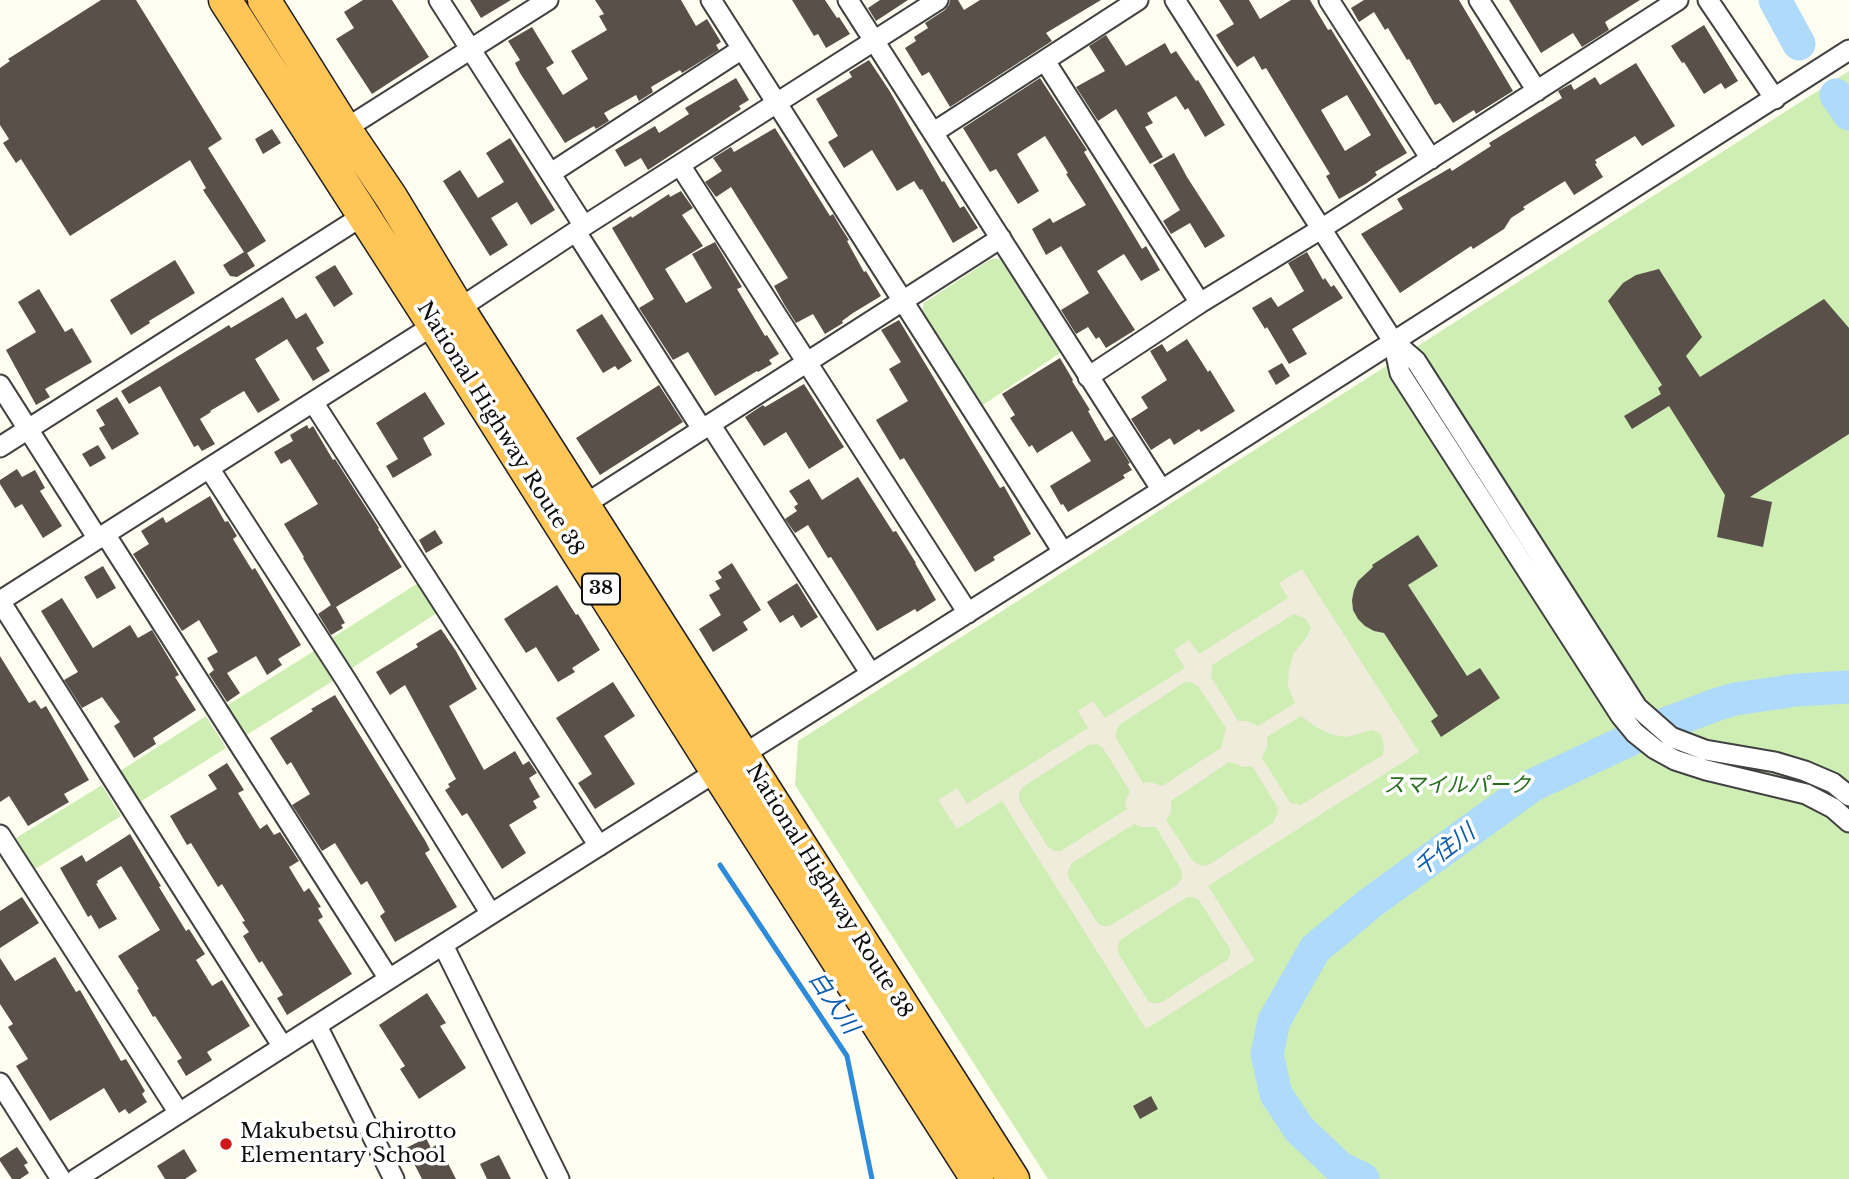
<!DOCTYPE html>
<html>
<head>
<meta charset="utf-8">
<style>
  body { margin:0 }
  canvas { display:block; background:#fffdef }
</style>
</head>
<body>
<canvas width="1849" height="1179"></canvas>
<script>
const g = document.querySelector('canvas').getContext('2d');
g.lineJoin = 'round';
function fillPath(path, color) { g.fillStyle = color; g.fill(path, 'evenodd'); }
const shape = rows => new Path2D(rows.map(r => 'M' + r).join(''));
function stroke(path, color, width, dash) { g.strokeStyle = color; g.lineWidth = width; g.lineCap = dash ? 'butt' : 'round'; g.setLineDash(dash || []); g.stroke(path); }
function label(font, color, halo, rows, align = 'center') {
  g.font = font + ' "Libre Baskerville","Noto Sans JP",serif'; g.lineWidth = 7; g.setLineDash([]); g.textBaseline = 'middle'; g.strokeStyle = halo; g.fillStyle = color; for (const [text, x, y, turn = 0] of rows) {
    g.save(); g.translate(x, y); g.rotate((+turn || 0) * Math.PI / 180); g.textAlign = isNaN(turn) ? turn : align; if (halo) g.strokeText(text, 0, 0); g.fillText(text, 0, 0); g.restore();
  }
}
fillPath(shape([
  [1849,71,1849,1179,1048,1179,795,785,798,741],
  [991,259,1000,259,1060,353,983,405,922,311,924,303],
  [418,583,437,613,352,668,332,638],
  [314,651,333,681,245,736,226,706],
  [206,716,226,748,140,802,120,771],
  [102,785,121,816,35,869,16,838]
]), '#cfeeb4');
fillPath(shape([
  [1302,569,1419,752,1208,886,1255,960,1146,1029,1002,801,957,829,938,800,957,788,967,804,1088,728,1078,711,1093,701,1105,718,1185,668,1174,650,1189,640,1199,654,1288,598,1279,583],
  [1294,614,1305,618,1311,627,1307,637,1293,654,1289,670,1288,686,1295,703,1258,726,1247,721,1238,721,1211,677,1212,665],
  [1185,682,1191,682,1198,686,1226,728,1221,748,1162,786,1150,782,1143,783,1116,738,1116,731,1119,725],
  [1301,716,1316,727,1330,734,1346,737,1373,730,1379,733,1382,738,1384,745,1383,755,1301,805,1290,803,1262,758,1267,746,1267,737],
  [1097,744,1103,748,1130,791,1125,803,1127,809,1061,851,1054,851,1047,846,1019,800,1019,793,1023,787,1088,745],
  [1229,762,1244,767,1252,766,1278,808,1277,815,1273,823,1207,866,1199,865,1193,861,1166,820,1171,813,1171,801],
  [1134,824,1141,827,1156,827,1182,871,1182,878,1176,886,1109,926,1102,926,1098,923,1068,877,1068,871,1072,863],
  [1187,897,1194,897,1199,900,1230,949,1230,955,1227,960,1162,1002,1154,1004,1148,1001,1118,953,1118,946,1120,940]
]), '#f0ecdc');
stroke(shape([
  [720,865,847,1056,872,1179]
]), '#2e8bda', 5);
stroke(shape([
  [1775,0,1799,44],
  [1836,95,1849,114],
  [1363,1179,1340,1168,1299,1129,1276,1094,1267,1054,1274,1021,1315,949,1369,904,1533,785,1657,727,1718,704,1735,699,1797,690,1849,687]
]), '#aedafc', 33);
fillPath(shape([
  [101,0,136,0,222,139,208,148,266,241,247,253,255,266,237,277,230,276,223,265,244,252,203,190,206,188,190,160,70,236,21,159,16,163,3,143,9,139,0,125,0,68,10,61,8,59],
  [363,0,392,0,429,57,372,94,336,39,354,28,344,12],
  [470,0,511,0,481,18],
  [595,0,681,0,696,26,707,19,721,42,716,45,719,50,682,73,680,70,651,87,653,92,639,101,636,95,604,113,609,121,596,129,594,126,565,143,520,73,515,63,520,60,508,41,532,27,554,63,546,68,563,95,588,79,571,51,607,30,599,16,604,14],
  [792,0,825,0,837,18,839,17,850,34,826,48,818,34,814,36],
  [880,0,908,0,876,21,868,8],
  [950,0,958,0,964,10,980,0,1101,0,1046,33,1052,41,950,107,929,72,922,76,905,48,916,41,914,37,928,28,925,23,945,10,949,5],
  [1219,0,1249,0,1260,19,1291,0,1310,0,1328,30,1331,29,1407,153,1375,172,1377,175,1367,183,1339,199,1326,176,1330,174,1266,68,1262,70,1254,56,1237,67,1226,51,1216,35,1234,24],
  [1347,95,1371,135,1345,151,1321,110],
  [1364,0,1459,0,1513,91,1476,114,1474,110,1453,123,1440,103,1435,105,1409,59,1407,60,1388,28,1385,30,1374,12,1359,22,1351,8],
  [1509,0,1640,0,1605,22,1609,30,1582,47,1573,33,1541,53],
  [1704,25,1738,81,1725,89,1721,83,1704,94,1684,62,1682,63,1671,46],
  [1106,35,1126,66,1165,43,1171,54,1176,51,1196,81,1198,80,1225,125,1205,137,1188,108,1185,110,1176,96,1147,113,1153,123,1145,127,1163,157,1150,164,1116,109,1098,121,1076,87,1105,71,1089,46],
  [869,60,889,90,942,182,944,181,960,208,964,206,978,228,953,243,922,189,920,190,914,181,897,191,872,150,844,168,828,142,838,136,816,99,852,77,849,72],
  [1636,63,1675,126,1642,146,1635,136,1595,160,1597,163,1595,164,1603,177,1574,195,1565,181,1523,207,1525,209,1511,218,1504,229,1473,249,1471,246,1400,293,1361,234,1403,209,1397,199,1450,168,1452,171,1491,146,1489,143,1562,98,1558,91,1567,86,1571,84,1574,90,1595,77,1600,85],
  [736,78,749,100,739,106,741,109,648,170,641,158,625,167,615,150,655,126,659,133,689,114,685,108],
  [1040,78,1087,150,1084,152,1142,249,1146,246,1160,270,1141,281,1124,254,1097,271,1135,330,1106,348,1099,337,1096,339,1088,327,1076,334,1061,310,1089,293,1061,246,1046,255,1032,229,1050,218,1053,223,1086,205,1066,174,1068,173,1045,136,1017,154,1039,191,1018,204,996,169,990,172,963,128],
  [775,128,830,216,833,214,840,226,849,240,847,241,864,272,866,271,881,296,853,313,842,321,843,323,825,334,813,314,796,323,784,304,774,286,788,278,731,187,716,197,705,182,722,171,713,158,731,147,734,152],
  [272,129,281,143,263,154,255,139],
  [510,138,555,210,531,225,517,202,491,218,508,245,490,256,443,181,460,170,478,198,504,182,486,153],
  [1174,153,1187,177,1225,236,1205,248,1190,223,1171,234,1163,221,1180,210,1153,165],
  [681,191,693,208,682,215,703,246,665,269,686,303,712,288,692,254,715,242,742,287,737,289,765,336,767,335,779,354,769,360,772,364,758,372,757,371,715,396,688,352,673,360,639,308,654,299,612,228,631,216,632,218,669,194,670,197],
  [1307,252,1323,280,1325,278,1331,287,1334,285,1343,298,1292,329,1307,354,1289,364,1267,327,1265,329,1252,308,1271,297,1278,307,1304,291,1288,263],
  [175,260,195,293,149,321,150,323,131,335,110,300],
  [335,265,353,294,334,307,315,277],
  [1659,269,1702,337,1686,356,1700,377,1824,299,1849,328,1849,434,1750,497,1772,502,1763,547,1717,537,1725,495,1669,406,1632,429,1624,416,1661,394,1658,388,1662,385,1608,301,1623,283,1636,275],
  [39,289,65,332,72,328,92,362,45,389,50,397,36,405,6,350,36,332,18,302],
  [283,297,296,319,306,313,324,343,316,348,330,371,313,381,287,339,255,359,280,400,258,413,244,391,210,411,211,412,200,419,215,444,202,451,198,445,194,447,160,386,129,404,121,391,229,325,231,328],
  [602,314,632,361,618,370,615,366,603,373,576,330],
  [899,320,1000,488,1004,486,1031,534,993,557,995,560,975,572,904,458,900,460,876,420,908,401,889,369,901,362,881,330],
  [1187,339,1208,372,1210,370,1235,411,1201,432,1199,429,1174,445,1170,438,1151,450,1131,419,1148,408,1141,397,1167,380,1150,351,1162,344,1167,352],
  [1060,358,1073,380,1072,381,1090,410,1088,411,1105,441,1113,436,1130,463,1128,464,1132,470,1123,475,1125,478,1068,512,1063,504,1061,505,1050,486,1091,461,1072,431,1037,453,1032,445,1029,447,1010,418,1015,415,1002,394],
  [1282,363,1290,376,1276,385,1268,371],
  [804,384,844,447,809,469,786,432,764,446,745,417,763,405,765,407],
  [659,385,683,422,600,475,576,438],
  [425,392,445,424,423,438,432,455,393,478,386,466,398,459,376,423],
  [117,397,139,434,112,450,99,428,105,425,96,410],
  [307,425,309,429,313,426,333,460,335,459,379,528,378,529,402,567,336,607,345,623,341,625,343,628,331,635,318,614,331,605,303,558,304,557,284,524,318,504,290,459,281,464,274,452,293,441,290,435],
  [98,445,106,458,90,467,82,454],
  [17,469,22,477,35,470,45,488,40,491,62,526,43,538,22,504,15,508,0,484,0,480],
  [858,477,893,532,896,531,916,563,915,563,936,600,917,612,915,609,877,631,855,595,831,557,828,558,808,525,795,533,785,519,797,511,794,507,798,504,789,491,809,479,822,500],
  [210,496,225,522,228,521,237,536,233,539,252,570,255,568,301,645,278,659,282,665,267,675,256,656,227,673,240,693,227,702,209,674,214,670,207,658,218,652,199,620,182,631,133,554,149,544,141,531,163,517,166,523],
  [435,530,443,543,426,553,419,540],
  [1418,535,1438,566,1408,585,1467,676,1480,668,1500,698,1441,737,1431,721,1438,716,1384,633,1374,631,1365,626,1358,619,1353,610,1352,600,1354,590,1358,581,1373,567,1372,565],
  [732,563,761,610,743,622,748,630,713,652,699,629,721,615,709,595,720,589,715,581,722,578,718,572],
  [103,566,116,588,97,599,84,577],
  [797,583,818,617,801,628,793,615,780,623,767,602],
  [557,585,576,615,578,614,600,650,572,668,575,672,558,682,536,647,526,653,504,619],
  [62,598,93,648,130,625,138,638,152,630,179,675,175,677,196,710,153,738,156,744,134,758,114,726,120,722,102,697,82,708,64,680,78,672,41,611],
  [441,629,456,651,477,689,449,706,484,770,515,751,523,765,529,761,537,773,529,778,540,797,533,801,537,808,509,825,526,853,502,869,467,813,462,816,445,790,450,787,448,784,456,779,405,685,390,695,376,672,418,647,416,644],
  [0,656,29,703,35,700,41,709,46,706,89,780,64,794,69,802,28,826,9,796,0,802],
  [613,682,635,716,604,736,635,784,595,809,578,783,592,774,556,718],
  [335,695,426,842,430,850,425,853,457,907,395,942,380,916,385,912,367,881,361,885,335,843,322,851,292,805,310,794,291,762,287,765,270,738,313,711,311,709],
  [227,763,244,790,238,793,260,829,267,824,274,835,280,832,299,861,289,867,304,892,309,888,321,907,318,908,323,917,318,920,352,974,287,1015,277,998,283,995,262,961,259,963,243,936,249,932,242,922,245,921,222,884,218,887,191,843,187,845,170,816,217,789,208,775],
  [130,834,161,886,159,887,186,931,189,929,205,954,196,960,212,986,222,980,250,1026,207,1052,212,1060,186,1076,177,1061,182,1058,155,1016,153,1017,137,990,139,989,118,956,160,930,121,866,97,881,98,883,96,884,117,919,99,929,91,915,88,917,60,868,82,855,86,862],
  [22,897,39,923,0,948,0,911],
  [55,957,76,992,80,990,121,1061,126,1059,145,1091,142,1094,147,1102,129,1114,125,1109,119,1113,104,1088,50,1121,16,1066,28,1059,8,1027,13,1024,0,1004,0,958,15,981],
  [427,993,446,1023,440,1026,466,1068,419,1099,400,1069,405,1066,379,1025],
  [1151,1096,1158,1109,1140,1119,1133,1106],
  [426,1138,431,1148,438,1144,456,1179,422,1179,406,1148],
  [17,1147,28,1163,24,1165,29,1173,20,1179,12,1179,0,1161,0,1158],
  [184,1149,197,1171,185,1179,165,1179,157,1166],
  [499,1155,511,1179,487,1179,480,1164]
]), '#585049');
const minor = shape([
  [439,0,584,226],
  [711,0,1063,552],
  [848,0,1161,489],
  [1175,0,1393,341,1416,361,1637,707,1671,737,1705,750,1775,762,1805,771,1833,783,1849,796],
  [1329,0,1431,159],
  [1479,0,1537,91],
  [1708,0,1775,99],
  [1045,61,1200,303],
  [345,129,548,0],
  [934,132,1138,0],
  [680,165,968,613],
  [551,173,742,49],
  [576,232,702,429],
  [1393,341,1400,373,1621,716,1635,733,1655,749,1675,760,1706,770,1806,794,1833,808,1849,822],
  [1088,377,1200,303,1321,229,1678,0],
  [0,385,98,539],
  [313,402,599,846],
  [710,424,871,674],
  [0,447,364,215],
  [209,468,346,680,491,914],
  [584,505,1001,238],
  [105,534,389,979],
  [0,601,434,325,584,226,938,0],
  [0,601,283,1047],
  [0,835,179,1113],
  [443,945,559,1179],
  [317,1026,394,1179],
  [0,1083,61,1179],
  [76,1179,491,914,1154,495,1849,50]
]);
const trunk = shape([
  [225,0,434,325,717,772,977,1179],
  [264,0,345,129,391,197,458,308,1013,1179]
]);
stroke(minor, '#414141', 23);
stroke(trunk, '#1f1f1f', 35);
stroke(minor, '#fff', 19);
stroke(trunk, '#ffc556', 32);
for (const [x, y, r, color] of [
  [226,1144,7,"#cb1a18"]
]) { const dot = new Path2D(); dot.arc(x, y, r, 0, 2 * Math.PI); g.fillStyle = color; g.fill(dot); stroke(dot, '#fff', 2.5); }
for (const [x, y, w] of [
  [601,589,38]
]) { const box = new Path2D(); box.roundRect(x - w / 2, y - 15.5, w, 31, 5); g.fillStyle = '#fff'; g.fill(box); stroke(box, '#0e0e0e', 2); }
label('bold 19px', '#0e0e0e', null, [
  ["38",601,589]
]);
label('21px', '#0e0e0e', '#fff', [
  ["National Highway Route 38",500,429,58],
  ["National Highway Route 38",829,891,58]
]);
label('italic 21px', '#246c18', '#fff', [
  ["スマイルパーク",1457,786]
]);
label('21px', '#0e0e0e', '#fff', [
  ["Makubetsu Chirotto",240,1132],
  ["Elementary School",240,1156]
], 'left');
label('italic 23px', '#0b5cac', '#fff', [
  ["千住川",1445,851,-37],
  ["白人川",833,1003,56]
]);
</script>
</body>
</html>
